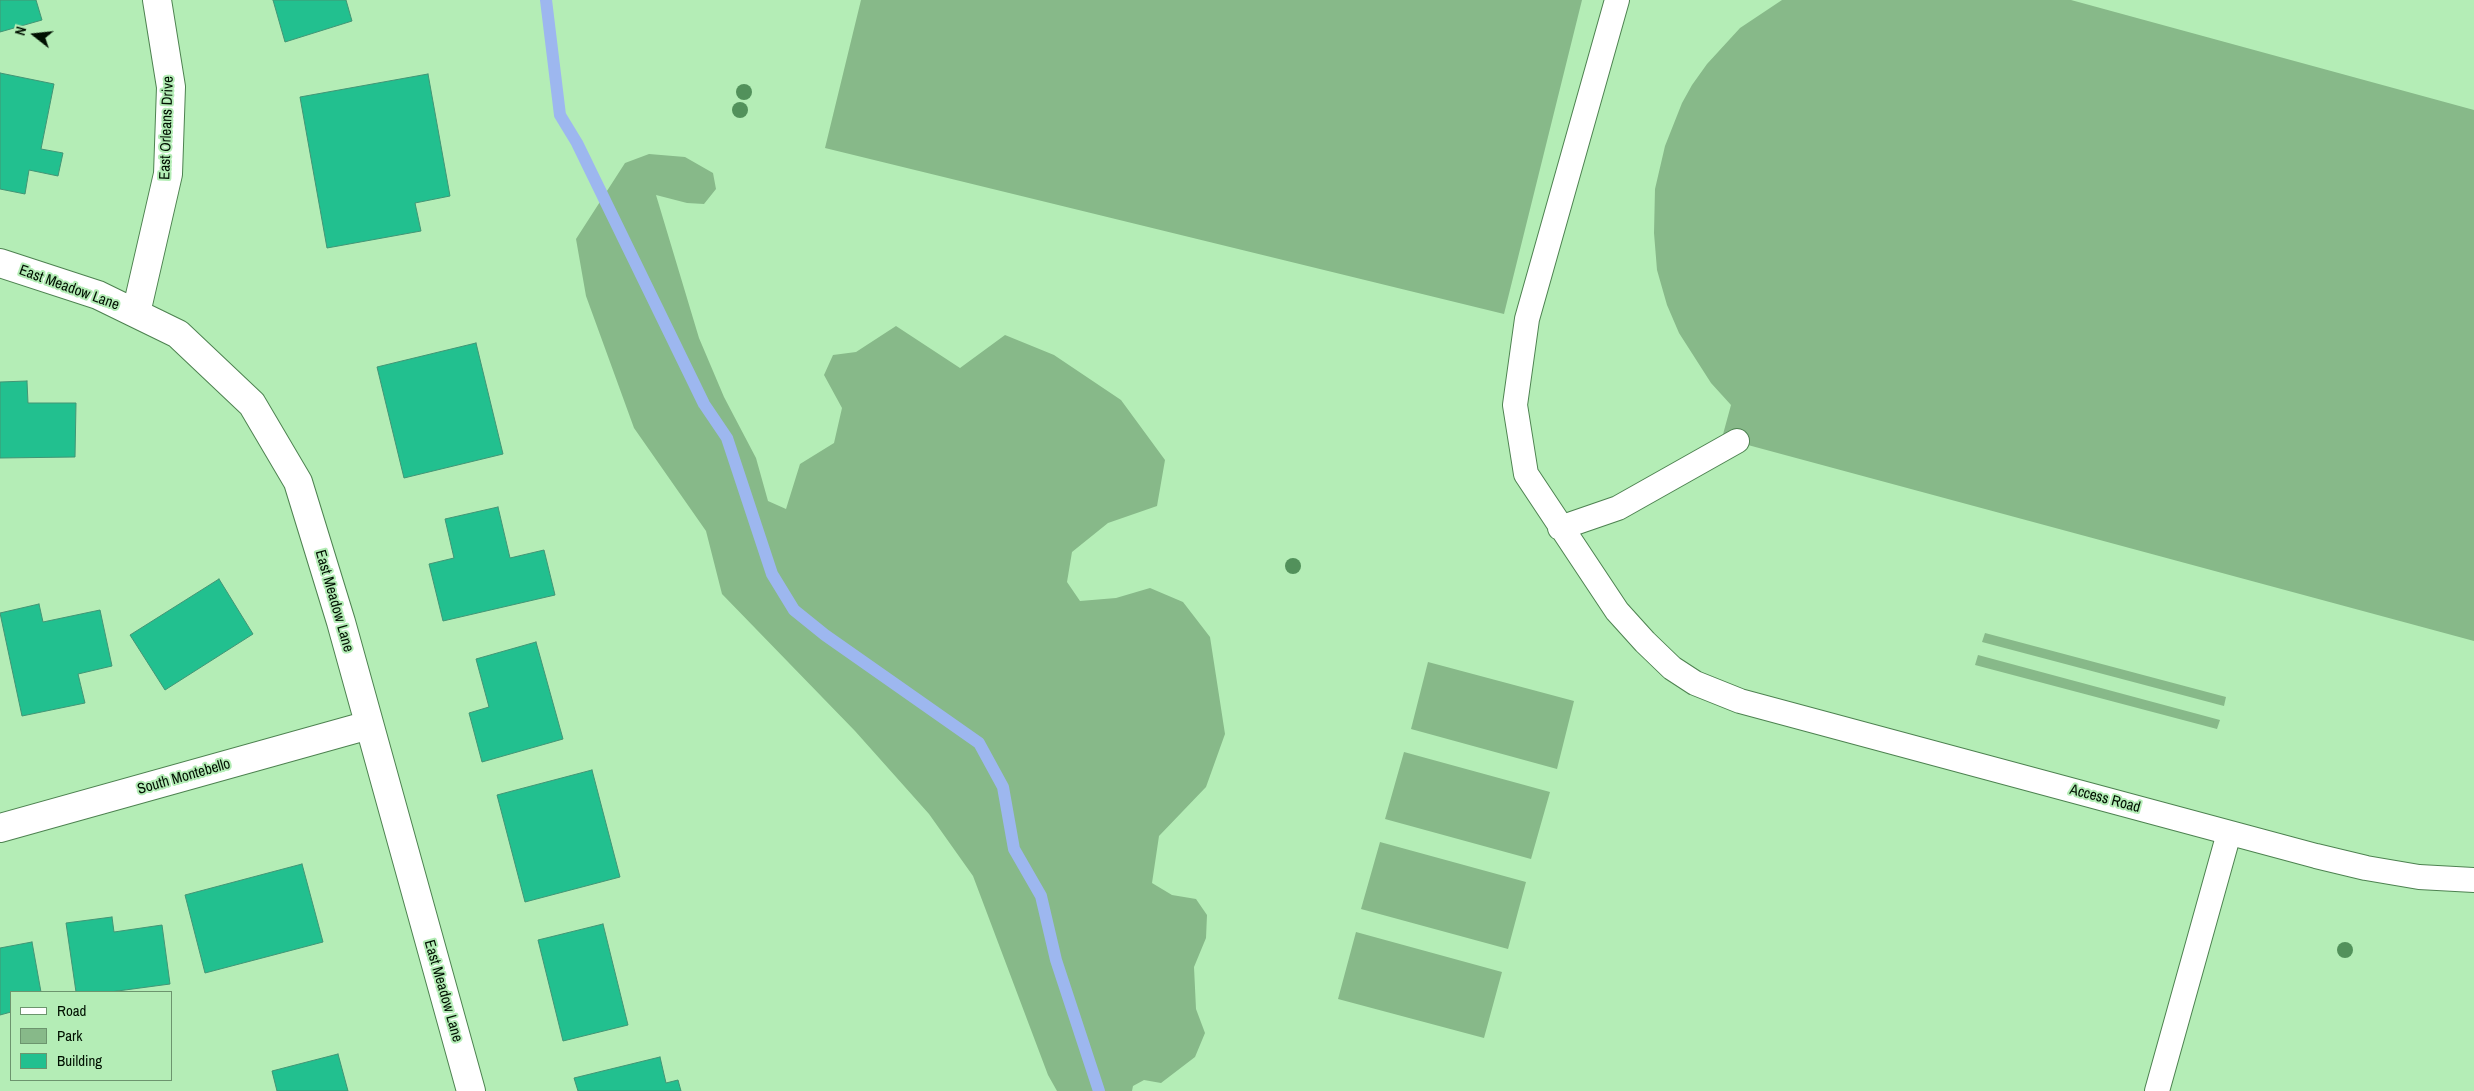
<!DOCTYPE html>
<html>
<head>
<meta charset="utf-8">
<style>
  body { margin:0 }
  #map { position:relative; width:2474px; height:1091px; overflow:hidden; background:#b4edb6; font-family:"Archivo Narrow",sans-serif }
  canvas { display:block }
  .legend { position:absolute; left:10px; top:991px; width:162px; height:90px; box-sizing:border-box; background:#b4edb6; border:1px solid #6c956e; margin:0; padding:6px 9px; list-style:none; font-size:15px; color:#001001 }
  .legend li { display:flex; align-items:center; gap:10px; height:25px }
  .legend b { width:25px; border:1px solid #6c956e }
  .north { position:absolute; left:10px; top:10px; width:50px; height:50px; -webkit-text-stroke:4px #b4edb6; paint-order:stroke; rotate:286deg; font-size:14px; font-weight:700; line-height:20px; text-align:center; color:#001001 }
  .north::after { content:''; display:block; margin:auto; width:18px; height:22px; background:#001001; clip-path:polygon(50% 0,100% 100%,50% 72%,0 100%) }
</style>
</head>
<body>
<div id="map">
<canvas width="2474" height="1091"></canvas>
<ul class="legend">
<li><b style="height:6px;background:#fff"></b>Road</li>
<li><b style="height:14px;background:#87b989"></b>Park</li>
<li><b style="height:14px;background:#22c08f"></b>Building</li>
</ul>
<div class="north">N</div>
</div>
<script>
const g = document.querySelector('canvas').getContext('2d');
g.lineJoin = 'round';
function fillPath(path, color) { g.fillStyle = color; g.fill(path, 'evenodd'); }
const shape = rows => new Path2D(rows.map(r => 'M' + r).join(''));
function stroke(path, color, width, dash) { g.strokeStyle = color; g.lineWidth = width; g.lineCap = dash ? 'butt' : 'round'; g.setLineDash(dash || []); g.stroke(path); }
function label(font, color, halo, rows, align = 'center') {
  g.font = font + ' "Archivo Narrow",sans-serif'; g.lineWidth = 4; g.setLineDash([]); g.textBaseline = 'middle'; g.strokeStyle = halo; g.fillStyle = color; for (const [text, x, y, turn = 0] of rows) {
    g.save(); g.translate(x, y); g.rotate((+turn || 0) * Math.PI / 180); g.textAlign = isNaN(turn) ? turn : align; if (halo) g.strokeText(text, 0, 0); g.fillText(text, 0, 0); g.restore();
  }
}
fillPath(shape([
  [861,0,1582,0,1504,314,825,148],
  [1782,0,2071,0,2474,110,2474,641,1722,438,1731,405,1711,383,1679,333,1667,305,1657,270,1654,233,1655,189,1665,146,1682,103,1692,85,1707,64,1740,28],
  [649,154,685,157,713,173,716,189,704,204,687,203,656,195,699,338,724,397,756,458,768,501,786,509,800,464,834,443,842,408,824,375,833,355,856,352,896,326,960,368,1005,335,1054,355,1121,400,1165,460,1157,506,1108,523,1072,552,1067,582,1080,601,1116,598,1150,588,1183,602,1210,637,1225,734,1206,787,1159,836,1152,883,1172,895,1196,899,1207,915,1206,938,1194,967,1196,1009,1205,1033,1195,1057,1161,1083,1144,1080,1133,1086,1132,1091,1057,1091,1048,1075,973,876,929,814,855,731,722,594,706,531,634,428,586,296,576,239,625,163],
  [1985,633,2226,697,2224,706,1982,642],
  [1978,655,2220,720,2217,729,1975,665],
  [1428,662,1574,701,1557,769,1411,729],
  [1404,752,1550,792,1531,859,1385,819],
  [1380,842,1526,882,1508,949,1361,909],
  [1356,932,1502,972,1484,1038,1338,999]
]), '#87b989');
stroke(shape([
  [546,0,560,115,577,143,704,404,727,438,772,574,794,610,825,635,979,743,1003,787,1014,849,1041,896,1056,960,1099,1091]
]), '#9db7ef', 12);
const building = shape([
  [0,0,36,0,42,20,0,32,0,0],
  [273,0,346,0,352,21,285,42,273,0],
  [0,73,54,84,41,149,63,153,58,176,29,170,25,194,0,189,0,73],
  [428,74,450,196,415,203,421,231,327,248,300,97,428,74],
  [476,343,503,454,404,478,377,367,476,343],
  [27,381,28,403,76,403,75,457,0,458,0,382,27,381],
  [498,507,510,558,544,550,555,595,443,621,429,564,454,558,445,519,498,507],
  [219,579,253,634,165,690,130,635,219,579],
  [39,604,43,622,100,610,112,666,78,674,85,703,22,716,0,613,39,604],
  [536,642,563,739,482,762,469,713,489,707,476,659,536,642],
  [592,770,620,877,525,902,497,795,592,770],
  [302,864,323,942,205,973,185,895,302,864],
  [112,917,114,932,162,925,170,984,110,992,76,992,66,923,112,917],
  [603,924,628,1025,563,1041,538,940,603,924],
  [32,942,41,992,11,992,11,1012,0,1015,0,948,32,942],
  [338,1054,348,1091,277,1091,272,1071,338,1054],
  [660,1057,666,1083,678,1080,681,1091,578,1091,574,1078,660,1057]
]);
fillPath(building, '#22c08f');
stroke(building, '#429575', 1);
const service = shape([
  [1617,0,1527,319,1515,405,1526,474,1617,611,1645,642,1672,668,1695,683,1740,701,2316,856,2366,868,2419,877,2474,880],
  [1560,528,1618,508,1737,441],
  [2157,1091,2229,833]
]);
const minor = shape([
  [0,263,98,295,178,334,252,404,298,482,341,622,471,1091],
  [136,313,168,174,171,87,157,0],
  [0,828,369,725]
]);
stroke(service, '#4d8250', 26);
stroke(minor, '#4d8250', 30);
stroke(service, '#fff', 24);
stroke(minor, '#fff', 28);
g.fillStyle = '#52915b';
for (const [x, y] of [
  [744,92],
  [740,110],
  [1293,566],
  [2345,950]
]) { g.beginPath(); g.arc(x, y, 8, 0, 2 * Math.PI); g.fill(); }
label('15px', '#001001', '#b4edb6', [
  ["East Orleans Drive",167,128,-88],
  ["East Meadow Lane",69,288,20],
  ["East Meadow Lane",334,601,74],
  ["South Montebello",184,777,-16],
  ["Access Road",2105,799,15],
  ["East Meadow Lane",443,991,74]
]);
</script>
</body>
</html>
